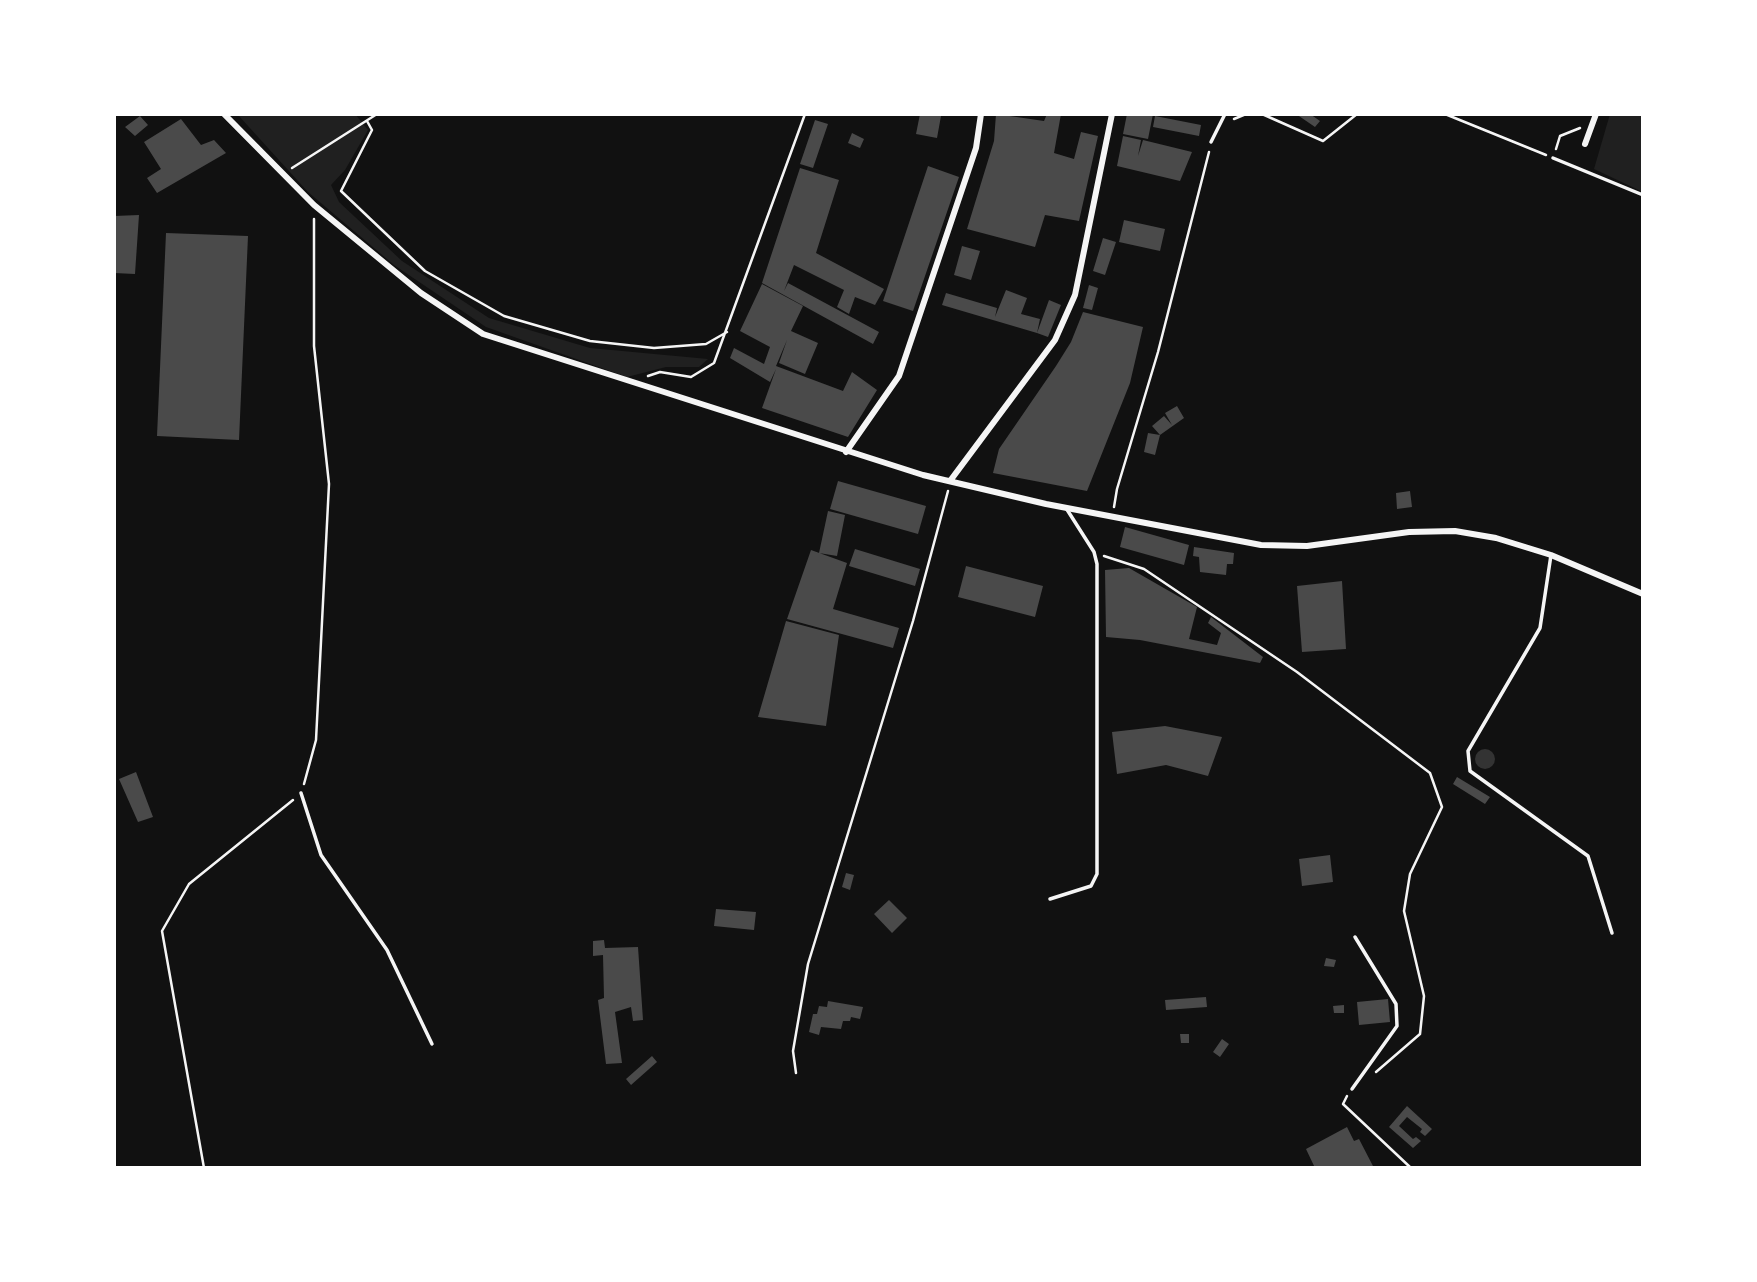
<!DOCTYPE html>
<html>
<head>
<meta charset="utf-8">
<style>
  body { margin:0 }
  #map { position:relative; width:1757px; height:1282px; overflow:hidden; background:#111; font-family:"DM Sans",sans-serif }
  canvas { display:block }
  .frame { position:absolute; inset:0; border:116px solid #fff; pointer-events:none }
</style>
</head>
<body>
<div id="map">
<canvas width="1757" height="1282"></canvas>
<div class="frame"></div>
</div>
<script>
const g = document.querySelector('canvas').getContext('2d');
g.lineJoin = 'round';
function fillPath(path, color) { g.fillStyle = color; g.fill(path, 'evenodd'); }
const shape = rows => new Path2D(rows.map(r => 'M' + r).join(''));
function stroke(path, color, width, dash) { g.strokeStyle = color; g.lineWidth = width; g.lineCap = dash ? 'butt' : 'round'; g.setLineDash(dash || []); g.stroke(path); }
fillPath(shape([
  [243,114,355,114,368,130,345,170,331,185,339,202,402,261,489,318,590,348,708,359,699,367,666,367,627,377,486,327,394,265,308,192,239,116],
  [1610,114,1643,114,1643,192,1594,169]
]), '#202020');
fillPath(shape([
  '1475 759a10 10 0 1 1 20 0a10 10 0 1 1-20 0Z'
]), '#333');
fillPath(shape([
  [920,114,941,116,937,138,916,134],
  [996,114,1044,121,1047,114,1061,114,1054,153,1074,159,1081,132,1098,136,1079,221,1045,215,1035,247,967,229,994,141],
  [1127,114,1153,114,1148,139,1123,134],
  [1296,114,1310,114,1320,121,1315,127],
  [140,116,148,125,135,136,125,127],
  [1155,116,1201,125,1199,136,1153,127],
  [181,119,201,145,214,140,226,153,157,193,147,178,161,169,144,142],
  [815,120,828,124,813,168,800,164],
  [852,133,864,139,860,148,848,143],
  [1123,136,1141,140,1138,156,1143,140,1192,152,1180,181,1117,166],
  [928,166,959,177,913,311,883,301],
  [800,168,839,180,816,253,884,289,875,305,855,297,849,314,837,307,844,290,794,265,784,291,788,283,879,332,873,344,762,283],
  [139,215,135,274,114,273,114,216],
  [1124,220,1165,229,1160,251,1119,242],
  [166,233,248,236,239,440,157,436],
  [1103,238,1116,242,1105,275,1093,271],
  [962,246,980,251,971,280,954,275],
  [762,284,803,306,791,331,818,343,805,374,779,363,787,340,776,366,843,391,852,372,877,390,848,437,762,408,776,369,770,382,730,358,734,348,764,364,770,347,740,331],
  [1089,285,1098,288,1092,310,1083,308],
  [1006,290,1027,298,1021,314,1040,319,1037,333,942,305,946,293,997,308,995,317],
  [1049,300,1061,305,1048,337,1037,333],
  [1083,312,1143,327,1130,383,1087,491,993,473,999,449,1056,366,1071,342],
  [1177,406,1184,418,1160,435,1155,455,1144,452,1148,433,1160,435,1152,426,1164,416,1172,425,1165,413],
  [838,481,926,506,918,534,830,509],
  [1410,491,1412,507,1397,509,1396,493],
  [828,511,845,515,837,556,819,553],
  [1125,527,1189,545,1184,565,1120,547],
  [1194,547,1234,553,1233,564,1227,564,1226,575,1200,572,1199,557,1193,556],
  [855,549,920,569,915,586,849,566],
  [811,550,847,563,833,609,899,628,893,648,787,619],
  [966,566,1043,586,1035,617,958,597],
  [1129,568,1197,607,1189,639,1217,645,1221,633,1208,623,1211,617,1263,657,1260,663,1140,640,1106,637,1105,570],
  [1342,581,1346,649,1302,652,1297,586],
  [786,621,839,635,826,726,758,717],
  [1165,726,1222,737,1208,776,1166,765,1117,774,1112,732],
  [136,772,153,817,138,822,119,779],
  [1457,777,1490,797,1485,804,1453,784],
  [1330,855,1333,882,1302,886,1299,859],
  [846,873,854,875,850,890,842,887],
  [889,900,907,918,892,933,874,914],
  [716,909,756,912,754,930,714,926],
  [604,940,605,948,638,947,643,1020,633,1021,631,1007,615,1012,622,1063,606,1064,598,1000,604,998,603,955,593,956,593,941],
  [1326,958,1336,960,1334,967,1324,966],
  [1206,997,1207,1007,1166,1010,1165,1000],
  [1388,999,1390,1022,1359,1025,1357,1002],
  [828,1001,863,1007,860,1019,851,1017,850,1021,843,1021,841,1029,821,1027,819,1035,809,1032,813,1014,817,1014,819,1006,827,1007],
  [1344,1005,1344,1013,1334,1013,1333,1006],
  [1180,1034,1189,1034,1189,1043,1181,1043],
  [1222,1039,1229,1044,1220,1057,1213,1052],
  [652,1056,657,1062,631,1085,626,1079],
  [1407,1106,1432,1129,1425,1136,1420,1132,1422,1129,1407,1117,1399,1126,1413,1139,1416,1137,1421,1141,1413,1148,1389,1127],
  [1347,1127,1354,1141,1359,1139,1374,1168,1315,1168,1306,1149]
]), '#4a4a4a');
stroke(shape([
  [1262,114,1323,141,1357,114],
  [1445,114,1546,155],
  [1234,119,1246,114],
  [367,121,372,130,341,191,425,271,504,316,590,341,654,348,706,344,727,332],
  [1556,149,1560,136,1580,128],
  [292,168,377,114],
  [648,376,660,372,691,377,714,363,805,114],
  [1114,507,1117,489,1158,352,1209,152],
  [1104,556,1144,569,1297,672,1430,773,1442,807,1410,874,1404,911,1424,996,1420,1034,1376,1072],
  [304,784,316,740,329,484,314,346,314,219],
  [796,1073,793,1051,808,964,913,621,948,491],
  [1347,1096,1343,1104,1411,1168],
  [204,1168,162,931,189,884,293,800]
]), '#f5f5f5', 2.5);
stroke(shape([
  [1211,142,1225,114],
  [1553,158,1643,195],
  [1551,555,1540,628,1468,751,1470,771,1588,856,1612,933],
  [301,793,321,855,387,950,432,1044],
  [1050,899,1091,886,1097,874,1097,564,1094,552,1066,508],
  [1352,1089,1397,1026,1396,1004,1355,937]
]), '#f5f5f5', 3.5);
stroke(shape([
  [224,114,314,205,421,293,483,334,923,475,1046,504,1261,545,1307,546,1409,532,1455,531,1496,538,1551,555,1643,594],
  [1585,144,1596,114],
  [846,452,899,376,976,148,981,114],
  [950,481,1055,340,1075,295,1112,114]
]), '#f5f5f5', 6);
</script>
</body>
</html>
